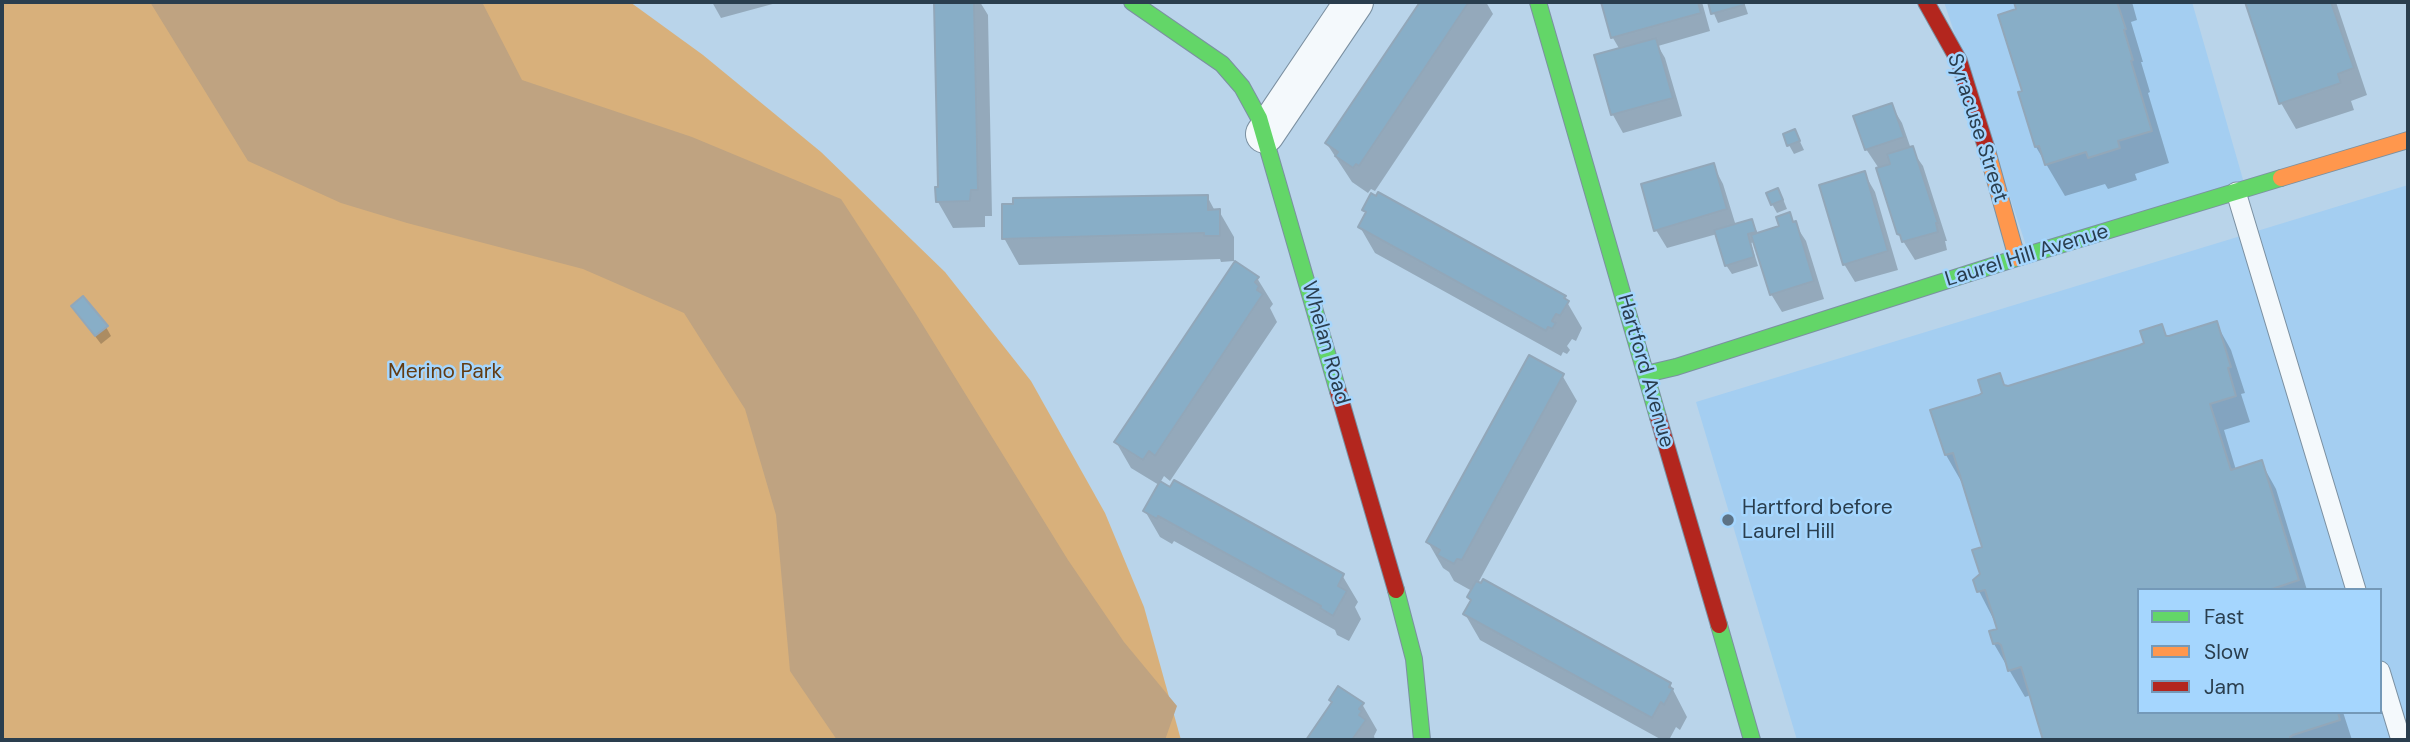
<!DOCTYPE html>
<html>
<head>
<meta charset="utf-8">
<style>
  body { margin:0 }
  #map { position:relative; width:2410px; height:742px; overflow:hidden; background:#b9d4ea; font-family:"DM Sans",sans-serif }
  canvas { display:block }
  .frame { position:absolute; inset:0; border:4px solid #2a3e4e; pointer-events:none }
  .legend { position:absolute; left:2137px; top:588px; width:245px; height:126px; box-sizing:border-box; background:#a5d6fe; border:2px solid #7499b8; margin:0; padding:9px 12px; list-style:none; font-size:21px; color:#2a3e4e }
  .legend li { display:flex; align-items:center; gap:14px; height:35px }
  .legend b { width:35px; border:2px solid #7499b8 }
</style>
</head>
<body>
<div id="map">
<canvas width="2410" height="742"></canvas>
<div class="frame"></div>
<ul class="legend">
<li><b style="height:9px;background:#63d668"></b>Fast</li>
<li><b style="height:9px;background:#ff974d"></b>Slow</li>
<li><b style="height:9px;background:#b3261e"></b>Jam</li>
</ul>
</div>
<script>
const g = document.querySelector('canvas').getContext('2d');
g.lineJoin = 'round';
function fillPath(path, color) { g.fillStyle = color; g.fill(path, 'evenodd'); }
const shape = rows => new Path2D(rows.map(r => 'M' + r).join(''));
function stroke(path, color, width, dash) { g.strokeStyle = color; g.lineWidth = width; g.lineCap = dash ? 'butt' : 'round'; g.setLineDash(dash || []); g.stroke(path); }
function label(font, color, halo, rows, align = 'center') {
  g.font = font + ' "DM Sans",sans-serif'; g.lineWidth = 5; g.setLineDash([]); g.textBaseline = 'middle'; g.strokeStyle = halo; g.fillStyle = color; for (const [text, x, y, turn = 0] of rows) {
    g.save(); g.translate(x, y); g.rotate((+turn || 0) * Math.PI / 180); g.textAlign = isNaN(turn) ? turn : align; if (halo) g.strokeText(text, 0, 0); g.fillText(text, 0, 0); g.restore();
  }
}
fillPath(shape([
  [1944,2,2192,2,2246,190,2030,257],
  [2408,185,2408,740,1797,740,1696,402],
  [2139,590,2380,590,2380,712,2139,712]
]), '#a4cef1');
fillPath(shape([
  [2,2,630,2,703,55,821,152,945,272,1031,381,1105,513,1144,607,1181,740,2,740]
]), '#d8b07b');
fillPath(shape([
  [150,2,482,2,522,80,692,137,841,199,916,314,1068,560,1124,642,1177,706,1165,740,837,740,790,671,776,515,745,409,684,313,583,269,407,223,341,203,248,161]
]), '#bfa381');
fillPath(shape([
  [712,2,780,2,721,18],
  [936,2,980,2,988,15,992,216,985,216,985,227,953,228,938,202,940,189],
  [1422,2,1486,2,1493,14,1375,191,1371,189,1368,193,1352,182,1327,144],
  [1603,2,1702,2,1710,31,1658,46,1665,58,1682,116,1623,133,1613,115,1596,56,1620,50,1613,38],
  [1709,2,1744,2,1748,14,1718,23],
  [2016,2,2132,2,2137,20,2131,22,2143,62,2141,62,2150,92,2148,93,2169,163,2135,174,2137,180,2108,189,2105,184,2065,196,2036,147,2020,94,2024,92,2018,11],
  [2247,2,2336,2,2367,95,2351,101,2354,110,2296,129,2281,103],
  [1891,105,1902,123,1911,149,1923,166,1947,241,1945,241,1947,250,1915,260,1898,233,1878,167,1866,149],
  [1795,131,1804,150,1794,154,1789,145],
  [1713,165,1723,184,1736,226,1752,221,1758,234,1782,227,1789,215,1806,241,1824,299,1782,312,1771,294,1755,242,1751,243,1758,266,1732,274,1726,265,1717,234,1667,248,1656,230],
  [1864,173,1875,192,1898,270,1855,282,1844,264],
  [1207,196,1215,211,1219,211,1234,237,1234,261,1221,262,1220,259,1019,265,1004,238],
  [1783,199,1787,209,1777,213,1772,204],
  [1364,210,1564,297,1582,328,1576,341,1572,339,1567,346,1570,350,1567,354,1563,352,1561,356,1375,253,1360,227,1367,215],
  [1257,278,1273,304,1270,308,1277,322,1170,481,1164,476,1160,483,1342,575,1358,602,1355,607,1361,619,1349,641,1337,635,1335,630,1174,541,1172,544,1160,537,1145,511,1159,485,1131,468,1116,442],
  [73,307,106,327,111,336,101,344],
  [2216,323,2231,350,2245,393,2241,394,2250,422,2224,430,2236,470,2261,462,2276,489,2307,590,2139,590,2139,712,2343,712,2352,740,2045,740,2031,695,2025,697,1994,644,1999,630,1979,591,1984,548,1963,480,1961,481,1946,455,1933,412,1980,397,1999,375,2006,387,2141,347,2161,326,2168,338],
  [1562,375,1577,401,1478,583,1670,684,1687,717,1680,730,1676,727,1669,740,1662,740,1480,640,1465,614,1472,602,1469,597,1472,591,1454,581,1449,572,1443,568,1428,542],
  [1333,704,1362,704,1377,730,1374,736,1375,740,1309,740]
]), '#0003');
const building = shape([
  [934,2,974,2,978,190,971,190,970,201,936,202,935,187,938,187,934,2],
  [1420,2,1469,2,1359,166,1356,164,1353,168,1335,156,1338,152,1325,143,1420,2],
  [1601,2,1698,2,1701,13,1611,38,1601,2],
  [1708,2,1743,2,1744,5,1711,14,1708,2],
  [2014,2,2117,2,2126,29,2124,30,2133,60,2131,61,2152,131,2118,141,2120,148,2088,158,2086,152,2045,165,2039,146,2035,147,2018,92,2022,91,1998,15,2016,9,2014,2],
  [2245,2,2331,2,2354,68,2338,74,2341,83,2279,104,2245,2],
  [1656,38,1673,98,1611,115,1594,55,1656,38],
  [1892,103,1904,137,1865,150,1853,116,1892,103],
  [1795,129,1800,141,1787,146,1783,134,1795,129],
  [1913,146,1938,223,1936,223,1938,232,1902,242,1900,235,1897,234,1876,168,1890,164,1887,154,1913,146],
  [1714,163,1727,209,1654,231,1641,184,1714,163],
  [1865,171,1888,251,1843,265,1819,185,1865,171],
  [1778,188,1783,200,1771,205,1766,193,1778,188],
  [1378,192,1566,296,1564,298,1569,301,1560,316,1556,314,1552,321,1556,323,1552,329,1548,327,1546,331,1358,227,1366,212,1362,210,1371,193,1376,196,1378,192],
  [1208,195,1208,210,1220,209,1220,236,1204,236,1204,233,1002,239,1002,204,1013,204,1013,198,1208,195],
  [1790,212,1793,222,1796,221,1814,281,1770,295,1751,235,1779,226,1776,217,1790,212],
  [1752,219,1756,232,1748,234,1754,257,1725,266,1714,230,1752,219],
  [1235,261,1259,277,1255,282,1259,286,1257,290,1263,294,1155,456,1149,451,1143,460,1114,442,1235,261],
  [83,296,108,326,95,336,71,306,83,296],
  [2217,321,2231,367,2228,368,2236,396,2210,404,2231,470,2262,460,2299,580,2269,590,2139,590,2139,712,2338,712,2340,720,2293,735,2290,737,2291,740,2043,740,2021,667,2008,671,2001,645,1998,643,1993,644,1989,631,1997,629,1985,590,1977,592,1973,580,1980,574,1972,550,1982,547,1953,453,1945,455,1930,410,1979,395,1982,393,1978,380,2000,373,2004,385,2008,386,2140,345,2144,343,2140,331,2162,324,2166,336,2169,336,2217,321],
  [1529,355,1564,374,1462,560,1457,559,1454,564,1437,555,1440,550,1426,542,1529,355],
  [1174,480,1344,574,1338,586,1347,591,1333,616,1320,608,1321,606,1158,516,1157,519,1143,511,1160,481,1170,487,1174,480],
  [1483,579,1671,683,1669,687,1673,689,1664,705,1661,702,1652,718,1463,614,1471,600,1467,597,1476,581,1481,583,1483,579],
  [1338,686,1364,703,1359,709,1362,711,1359,715,1366,720,1352,740,1306,740,1332,702,1329,700,1338,686]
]);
fillPath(building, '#88aec7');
stroke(building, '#92a7b9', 2);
const lane = shape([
  [2236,192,2356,590],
  [2380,671,2401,740]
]);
const street = shape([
  [1265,134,1354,2]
]);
const fast = shape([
  [1132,2,1222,64,1242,87,1259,118,1338,391],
  [1538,2,1658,417],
  [1646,374,1676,367,2017,258,2281,178],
  [1396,590,1414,659,1422,740],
  [1719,625,1752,740]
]);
const slow = shape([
  [1986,147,2017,258],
  [2281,178,2408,140]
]);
const jam = shape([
  [1926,2,1959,61,1986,147],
  [1338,391,1396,590],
  [1658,417,1719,625]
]);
stroke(lane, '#7b90a1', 21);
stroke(street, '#7b90a1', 40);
stroke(fast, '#7b90a1', 18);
stroke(slow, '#7b90a1', 18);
stroke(jam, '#7b90a1', 18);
stroke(lane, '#f4f9fc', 19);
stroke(street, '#f4f9fc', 38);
stroke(fast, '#63d668', 16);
stroke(slow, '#ff974d', 16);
stroke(jam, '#b3261e', 16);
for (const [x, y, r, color] of [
  [1728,520,7,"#5c7285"]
]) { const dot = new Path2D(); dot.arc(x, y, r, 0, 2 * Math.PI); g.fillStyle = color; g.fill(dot); stroke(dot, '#a5d6fe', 2.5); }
label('21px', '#2a3e4e', '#a5d6fe', [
  ["Syracuse Street",1977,128,72],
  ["Laurel Hill Avenue",2027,256,-17],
  ["Whelan Road",1325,343,74],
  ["Hartford Avenue",1645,371,74]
]);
label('21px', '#623c13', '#a5d6fe', [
  ["Merino Park",445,372]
]);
label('21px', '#2a3e4e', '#a5d6fe', [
  ["Hartford before",1742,508],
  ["Laurel Hill",1742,532]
], 'left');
</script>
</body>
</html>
